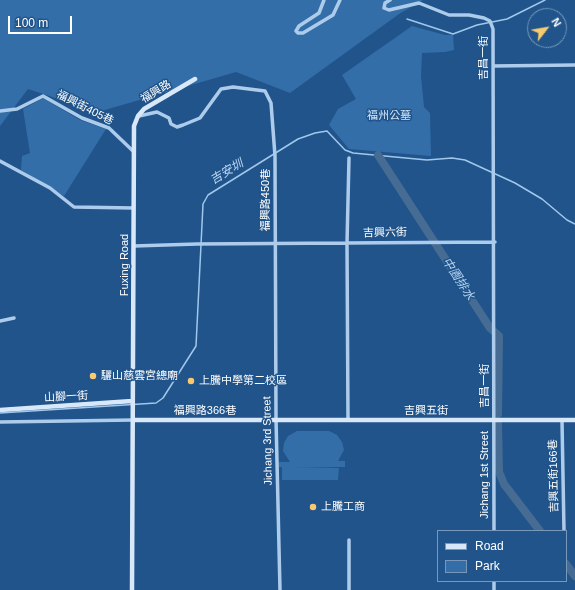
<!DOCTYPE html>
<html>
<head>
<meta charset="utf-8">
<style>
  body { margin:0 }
  #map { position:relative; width:575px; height:590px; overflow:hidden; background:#20548b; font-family:Helvetica,sans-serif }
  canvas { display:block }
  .legend { position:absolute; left:437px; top:530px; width:130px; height:52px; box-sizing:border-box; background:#20548b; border:1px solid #7998b9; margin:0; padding:5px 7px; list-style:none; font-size:12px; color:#fff }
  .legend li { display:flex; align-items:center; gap:8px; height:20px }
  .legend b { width:20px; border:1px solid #7998b9 }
  .north { position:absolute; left:527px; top:8px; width:40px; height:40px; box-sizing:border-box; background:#20548b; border:1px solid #7998b9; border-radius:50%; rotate:59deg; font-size:11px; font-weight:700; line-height:16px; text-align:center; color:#fff }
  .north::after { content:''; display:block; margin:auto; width:14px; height:18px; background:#f8c96e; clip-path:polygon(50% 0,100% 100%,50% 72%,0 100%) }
  .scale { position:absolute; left:8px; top:16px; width:64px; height:18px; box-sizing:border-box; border:2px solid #fff; border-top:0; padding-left:5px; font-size:12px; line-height:14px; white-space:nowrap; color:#fff; -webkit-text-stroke:3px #20548b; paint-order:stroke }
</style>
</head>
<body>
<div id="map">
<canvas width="575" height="590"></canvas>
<ul class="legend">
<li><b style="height:5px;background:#d8e8f9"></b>Road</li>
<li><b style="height:11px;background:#346ea8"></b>Park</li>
</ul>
<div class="north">N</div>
<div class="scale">100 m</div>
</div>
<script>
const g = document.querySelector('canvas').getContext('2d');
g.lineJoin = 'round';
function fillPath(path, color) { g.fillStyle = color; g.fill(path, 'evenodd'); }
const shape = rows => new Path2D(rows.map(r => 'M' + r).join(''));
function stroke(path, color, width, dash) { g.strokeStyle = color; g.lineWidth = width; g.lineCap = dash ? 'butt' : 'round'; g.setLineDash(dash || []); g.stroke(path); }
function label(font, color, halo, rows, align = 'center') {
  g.font = font + ' Helvetica,"Noto Sans TC",sans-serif'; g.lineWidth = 3; g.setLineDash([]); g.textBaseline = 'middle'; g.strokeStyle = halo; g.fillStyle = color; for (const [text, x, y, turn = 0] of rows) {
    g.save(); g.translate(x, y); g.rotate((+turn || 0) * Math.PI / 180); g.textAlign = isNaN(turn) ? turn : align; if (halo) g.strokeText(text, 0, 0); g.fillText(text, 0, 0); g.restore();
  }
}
fillPath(shape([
  [0,0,423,0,399,14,290,93,236,72,98,112,28,89,0,126],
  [412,26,445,35,453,35,454,50,445,52,422,53,421,76,424,107,430,113,431,156,349,149,329,125,338,109,356,99,342,75],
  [43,98,80,120,106,129,64,196,21,170,22,156,30,153,23,109],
  [297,431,329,431,337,435,342,442,344,450,338,461,345,461,345,467,296,467,339,468,338,480,282,480,282,467,279,467,279,462,290,462,283,451,284,443,288,436]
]), '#346ea8');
stroke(shape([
  [407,19,453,34,477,25,507,19,545,0],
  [0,413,156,403,163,398,196,346,203,204,208,195,298,139,315,133,327,131,345,150,353,153,427,160,452,158,465,160,515,183,542,199,567,220,575,224]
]), '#a1c8ec', 1.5);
stroke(shape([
  [378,155,490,328,499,336,498,414],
  [498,423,499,472,504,484,540,531],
  [566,564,575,576]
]), '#476c93', 8);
stroke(shape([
  [324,0,319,13,299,26,296,31,298,33,303,33,333,15,340,0],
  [390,0,385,3,384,8,389,10,419,3,449,15,469,15,484,18,490,21,493,29,494,531],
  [493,66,575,65],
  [0,111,17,109,43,96,82,118,109,128,134,152],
  [139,116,157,112,169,118,171,124,177,127,183,125,200,118,221,89,233,87,265,91,271,103,275,156,276,419,280,590],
  [0,161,50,188,74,207,133,208],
  [134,246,197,244,495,242],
  [0,321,14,318],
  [348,420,347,243,349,158],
  [562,421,564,531],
  [0,422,133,420],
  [349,590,349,540],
  [494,590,494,581]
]), '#adcceb', 3.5);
stroke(shape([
  [0,410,132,401],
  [133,420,575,420],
  [132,590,134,126,138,116,144,109,195,79]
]), '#d8e8f9', 4.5);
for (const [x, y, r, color] of [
  [93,376,4,"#f8c96e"],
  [191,381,4,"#f8c96e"],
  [313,507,4,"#f8c96e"]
]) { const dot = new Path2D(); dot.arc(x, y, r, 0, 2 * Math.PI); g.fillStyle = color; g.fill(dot); stroke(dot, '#20548b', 1.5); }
label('11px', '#fff', '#20548b', [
  ["吉昌一街",484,58,-90],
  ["福興路",156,92,-31],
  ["福興街405巷",85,108,27],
  ["福興路450巷",266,200,-90],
  ["吉興六街",385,233,-1],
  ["Fuxing Road",125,265,-90],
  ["吉昌一街",485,386,-90],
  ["山腳一街",66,397,-3],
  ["福興路366巷",205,411],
  ["吉興五街",426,411],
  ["Jichang 3rd Street",268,441,-91],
  ["Jichang 1st Street",485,475,-90],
  ["吉興五街166巷",554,476,-91]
]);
label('11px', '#d2e5f8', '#20548b', [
  ["福州公墓",389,116]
]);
label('11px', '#fff', '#20548b', [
  ["驪山慈雲宮總廟",101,376],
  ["上騰中學第二校區",199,381],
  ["上騰工商",321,507]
], 'left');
label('italic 12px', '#b9d6f2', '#20548b', [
  ["吉安圳",227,172,-31],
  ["中園排水",458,279,57]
]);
</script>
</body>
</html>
